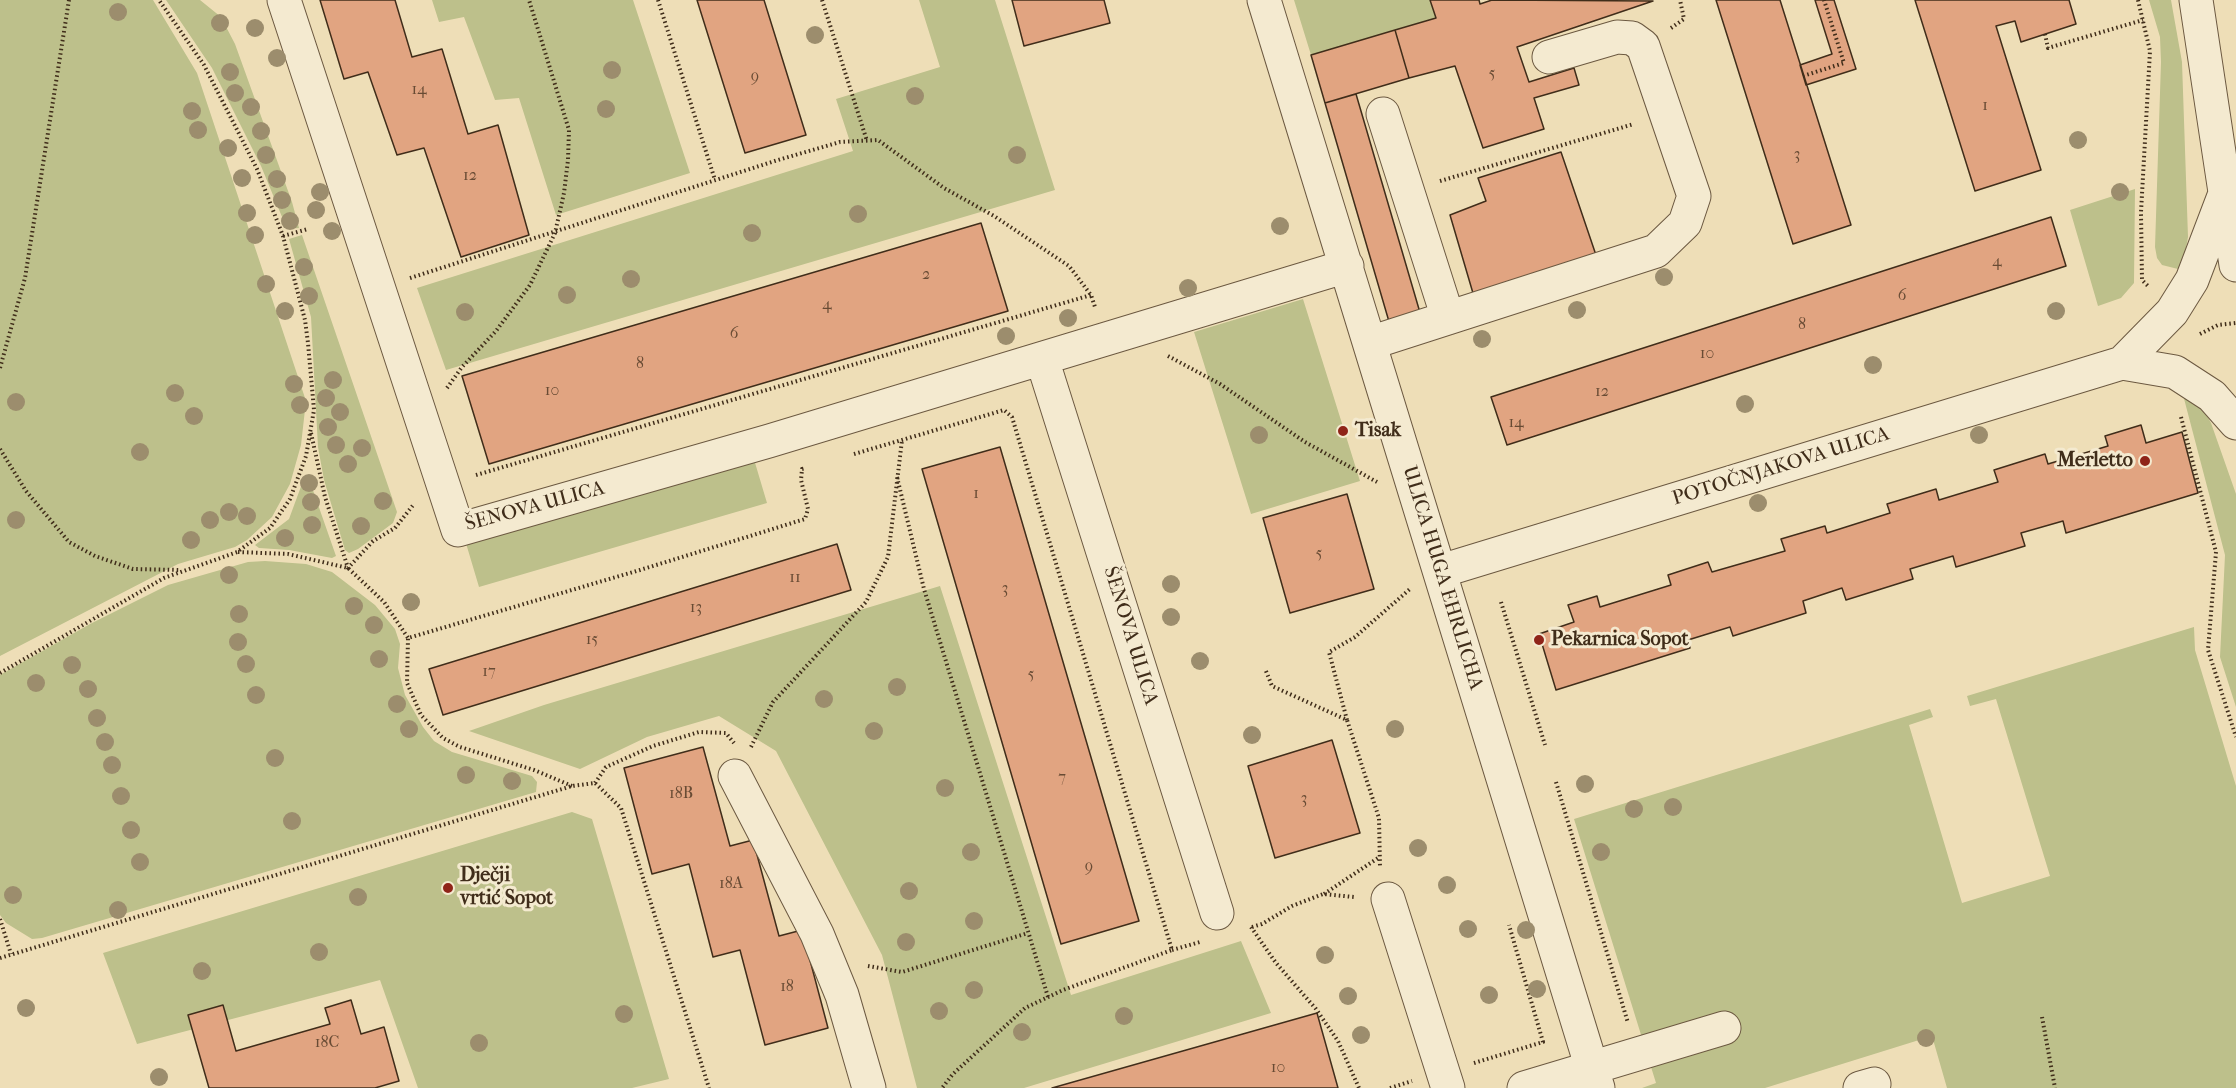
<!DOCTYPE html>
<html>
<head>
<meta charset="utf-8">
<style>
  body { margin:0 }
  canvas { display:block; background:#eedeb7 }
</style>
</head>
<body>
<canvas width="2236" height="1088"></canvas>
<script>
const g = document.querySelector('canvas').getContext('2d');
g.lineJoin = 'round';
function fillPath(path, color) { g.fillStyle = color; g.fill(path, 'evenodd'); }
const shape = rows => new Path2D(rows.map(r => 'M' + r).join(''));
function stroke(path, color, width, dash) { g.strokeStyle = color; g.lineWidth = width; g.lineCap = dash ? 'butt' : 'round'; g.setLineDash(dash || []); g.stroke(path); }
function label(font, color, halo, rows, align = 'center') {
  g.font = font + ' "IM FELL French Canon",serif'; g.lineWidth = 6; g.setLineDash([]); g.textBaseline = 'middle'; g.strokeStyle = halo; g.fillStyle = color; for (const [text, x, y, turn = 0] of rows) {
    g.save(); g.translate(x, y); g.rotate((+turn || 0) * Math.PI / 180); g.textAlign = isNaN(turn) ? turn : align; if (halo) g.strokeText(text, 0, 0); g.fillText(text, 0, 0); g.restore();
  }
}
fillPath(shape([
  [0,0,153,0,197,73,306,401,301,445,290,484,272,517,247,540,235,547,178,564,0,656],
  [166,0,200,0,221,17,235,44,292,202,299,228,287,229,261,166,212,68],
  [432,0,633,0,690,173,556,215,519,98,495,100,464,17,439,22],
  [919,0,995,0,1055,190,446,370,417,288,853,151,836,99,940,67],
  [1294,0,1430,0,1436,18,1311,55],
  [2149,0,2171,0,2182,62,2188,237,2183,266,2178,269,2162,265,2157,258,2155,247,2161,62,2160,37],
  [2135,189,2134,283,2121,298,2098,306,2070,210],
  [302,235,397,512,393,523,358,549,349,553,345,550,324,480,318,447,311,317,289,239],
  [1303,299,1360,481,1251,514,1194,332],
  [2182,391,2205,412,2211,423,2236,494,2236,707,2220,657,2225,555],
  [753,456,767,503,479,587,465,540],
  [308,476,336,556,332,558,289,550,259,548,255,545,289,519,303,481],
  [265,561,306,564,332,572,375,605,395,629,400,644,398,668,405,695,423,727,434,741,452,752,532,776,537,782,536,792,42,938,32,939,6,923,0,915,0,675,90,624,168,585,248,562],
  [940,586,1071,995,1241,941,1271,1013,1024,1088,917,1088,882,955,776,751,719,716,647,737,580,769,469,731,544,705],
  [2194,627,2195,650,2236,786,2236,1088,1947,1088,1932,1036,1765,1088,1642,1088,1656,1083,1574,819,1930,709,1933,717,1909,725,1962,903,2050,876,1996,699,1970,706,1967,696],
  [572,812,592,819,669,1079,632,1088,418,1088,380,980,137,1044,103,953]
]), '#bdc08b');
const building = shape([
  [320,0,395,0,412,57,442,49,468,134,498,125,529,235,461,257,424,148,397,155,368,72,344,79,320,0],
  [697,0,764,0,806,135,745,153,697,0],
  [1012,0,1104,0,1110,23,1024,46,1012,0],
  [1430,0,1479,0,1480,4,1492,0,1653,1,1517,47,1529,82,1574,68,1579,85,1534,98,1544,129,1483,148,1455,66,1409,78,1395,30,1436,18,1430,0],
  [1716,0,1780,0,1851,225,1793,244,1716,0],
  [1815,0,1834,0,1856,69,1806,85,1800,65,1832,54,1815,0],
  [1915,0,2069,0,2076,24,2021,42,2015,21,1996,26,2041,170,1975,191,1915,0],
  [1395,30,1409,78,1325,103,1311,55,1395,30],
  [1356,94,1421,316,1390,325,1325,103,1356,94],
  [1561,152,1598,261,1475,300,1450,215,1486,201,1478,178,1561,152],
  [2051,217,2066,266,1507,445,1491,397,2051,217],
  [981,223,1008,311,489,464,462,376,981,223],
  [2141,425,2146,443,2182,432,2198,493,2066,533,2063,521,2021,533,2025,546,1956,567,1953,556,1910,569,1913,579,1846,600,1842,588,1803,601,1806,613,1733,636,1730,627,1688,640,1690,648,1556,690,1539,634,1574,622,1568,605,1597,596,1600,607,1671,585,1668,575,1708,562,1712,572,1785,551,1781,539,1825,526,1827,533,1890,513,1887,504,1936,489,1939,500,1998,482,1994,470,2045,454,2048,464,2108,446,2105,436,2141,425],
  [1000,447,1139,921,1061,944,922,469,1000,447],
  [1347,494,1374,589,1290,613,1263,518,1347,494],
  [837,544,851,590,443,715,429,669,837,544],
  [1332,740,1360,833,1275,858,1248,766,1332,740],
  [703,747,730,846,753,840,779,936,802,930,828,1028,765,1045,740,950,713,957,689,864,652,874,624,768,703,747],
  [351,1000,361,1034,384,1027,399,1081,375,1088,209,1088,188,1015,223,1005,236,1051,330,1024,325,1008,351,1000],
  [1317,1013,1338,1088,1052,1088,1317,1013]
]);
fillPath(building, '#e1a481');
stroke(building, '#402d1a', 1.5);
const minor = shape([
  [284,0,458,530,769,441,1347,266],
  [1264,0,1598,1088],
  [2196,0,2236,265],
  [1383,114,1448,318],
  [1370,343,1656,251,1685,223,1694,196,1643,46,1632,38,1617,37,1549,57],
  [1042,359,1217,913],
  [2122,363,2172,312,2192,280,2224,196],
  [1441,571,2122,363,2175,372,2212,396,2236,423],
  [735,776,817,934,842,995,869,1088],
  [1388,899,1448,1088],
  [1524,1088,1724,1028],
  [1860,1088,1874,1084]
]);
stroke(minor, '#6c5941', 35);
stroke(shape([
  [658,0,715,180],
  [822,0,867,141],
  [2138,0,2150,51,2141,212,2142,280,2148,286],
  [1671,28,1684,19,1680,0],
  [2045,34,2048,48,2143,20],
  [1803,76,1844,63,1824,0],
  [1440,181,1634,124],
  [283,236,308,229],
  [410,278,778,160,840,142,878,140,944,188,994,216,1069,266,1091,295,1095,307],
  [2200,334,2218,325,2236,323],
  [1168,356,1220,384,1305,442,1377,482],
  [0,368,25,278,69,0],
  [447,388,462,367,496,331,530,285,555,233,564,193,568,160,569,130,529,0],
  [2181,417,2216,552,2208,650,2236,737],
  [311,433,325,497,348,568,373,541,395,528,414,504],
  [0,449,26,491,69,542,95,556,133,569,180,570],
  [854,454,1004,410,1012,417,1172,950,1063,990,1025,1008,953,1074,942,1088],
  [476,475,1091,295],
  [897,477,924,589,1048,997],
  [238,552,288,554,348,568,384,602,408,638],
  [1501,602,1545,745],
  [1266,671,1272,686,1347,720,1379,818,1380,867],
  [0,673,164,578,237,552,270,528,290,499,306,456,314,410,308,343,305,320,283,236,257,169,204,65,159,0],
  [1347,720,1329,652,1355,637,1410,589],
  [751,747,773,702,866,602,888,557,902,440],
  [1556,782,1628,1023],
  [595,783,606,767,653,746,699,732,726,733,734,743],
  [572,786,534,770,460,747,443,738,421,715,407,683,408,638,640,570,805,519,808,509,801,480,802,469,806,468],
  [1324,894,1378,858],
  [0,919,11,954],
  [1251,927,1276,963,1316,1009,1338,1041,1359,1088],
  [1252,927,1262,924,1292,906,1323,894,1354,897],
  [1172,950,1200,942],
  [0,958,572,786,595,783,621,808,709,1088],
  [868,966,902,972,1028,933],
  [2042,1017,2055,1088],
  [1474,1063,1543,1042,1509,925],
  [1390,1088,1412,1081]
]), '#402d1a', 4, [1.5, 3]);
stroke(minor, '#f4ead0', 33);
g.fillStyle = '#9c8d6d';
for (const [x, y] of [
  [118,12],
  [220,23],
  [255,28],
  [815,35],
  [277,58],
  [612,70],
  [230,72],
  [235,93],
  [915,96],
  [251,107],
  [606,109],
  [192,111],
  [198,130],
  [261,131],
  [2078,140],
  [228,148],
  [266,155],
  [1017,155],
  [242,178],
  [277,179],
  [320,192],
  [2120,192],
  [282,200],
  [316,210],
  [247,213],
  [858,214],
  [290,221],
  [1280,226],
  [332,231],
  [752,233],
  [255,235],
  [304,267],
  [1664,277],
  [631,279],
  [266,284],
  [1188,288],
  [567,295],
  [309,296],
  [1577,310],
  [285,311],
  [2056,311],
  [465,312],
  [1068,318],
  [1006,336],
  [1482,339],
  [1873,365],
  [333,380],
  [294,384],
  [175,393],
  [326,398],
  [16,402],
  [1745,404],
  [300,405],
  [340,412],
  [194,416],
  [328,427],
  [1259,435],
  [1979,435],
  [336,445],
  [362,448],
  [140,452],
  [348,464],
  [309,483],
  [383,501],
  [311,502],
  [1758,503],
  [229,512],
  [247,516],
  [16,520],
  [210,520],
  [312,525],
  [361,526],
  [285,538],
  [191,540],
  [229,575],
  [1171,584],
  [411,602],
  [354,606],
  [239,614],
  [1171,617],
  [374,625],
  [238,642],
  [379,659],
  [1200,661],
  [246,664],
  [72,665],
  [36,683],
  [897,687],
  [88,689],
  [256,695],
  [824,699],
  [397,704],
  [97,718],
  [409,729],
  [1395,729],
  [874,731],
  [1252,735],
  [105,742],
  [275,758],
  [112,765],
  [466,775],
  [512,781],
  [1585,784],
  [945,788],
  [121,796],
  [1673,807],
  [1634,809],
  [292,821],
  [131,830],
  [1418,848],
  [971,852],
  [1601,852],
  [140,862],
  [1447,885],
  [909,891],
  [13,895],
  [358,897],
  [118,910],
  [974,921],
  [1468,929],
  [1526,930],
  [906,942],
  [319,952],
  [1325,955],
  [202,971],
  [1537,989],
  [974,990],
  [1489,995],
  [1348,996],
  [26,1008],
  [939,1011],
  [624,1014],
  [1124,1016],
  [1022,1032],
  [1361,1035],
  [1926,1038],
  [479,1043],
  [159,1077]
]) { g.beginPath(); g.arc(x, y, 9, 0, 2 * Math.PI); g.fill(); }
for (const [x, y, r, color] of [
  [1343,431,6,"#8f2418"],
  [2145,461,6,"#8f2418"],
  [1539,640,6,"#8f2418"],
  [448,888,6,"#8f2418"]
]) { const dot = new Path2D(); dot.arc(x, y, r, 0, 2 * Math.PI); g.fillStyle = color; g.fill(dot); stroke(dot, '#f4ead0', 2); }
label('16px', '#684b34', null, [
  ["5",1492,74],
  ["9",755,77],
  ["14",419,90],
  ["1",1985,106],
  ["3",1797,155],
  ["12",470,176],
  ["4",1997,262],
  ["2",926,275],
  ["6",1902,296],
  ["4",827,305],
  ["8",1802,325],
  ["6",734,334],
  ["10",1707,354],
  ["8",640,364],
  ["10",552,391],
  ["12",1602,392],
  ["14",1516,423],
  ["1",976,494],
  ["5",1319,554],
  ["11",795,578],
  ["3",1005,589],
  ["13",696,608],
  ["15",592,640],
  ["17",489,672],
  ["5",1031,675],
  ["7",1062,778],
  ["18B",681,794],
  ["3",1304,799],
  ["9",1089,867],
  ["18A",731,884],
  ["18",787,987],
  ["18C",327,1043],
  ["10",1278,1068]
]);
label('bold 20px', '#402d1a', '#f4ead0', [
  ["Tisak",1355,431],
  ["Merletto",2133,461,"right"],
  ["Pekarnica Sopot",1551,640],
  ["Dječji",460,876],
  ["vrtić Sopot",460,899]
], 'left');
label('20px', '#402d1a', '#f4ead0', [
  ["POTOČNJAKOVA ULICA",1781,467,-17],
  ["ŠENOVA ULICA",535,507,-15],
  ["ULICA HUGA EHRLICHA",1442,578,73],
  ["ŠENOVA ULICA",1130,636,73]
]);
</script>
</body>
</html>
